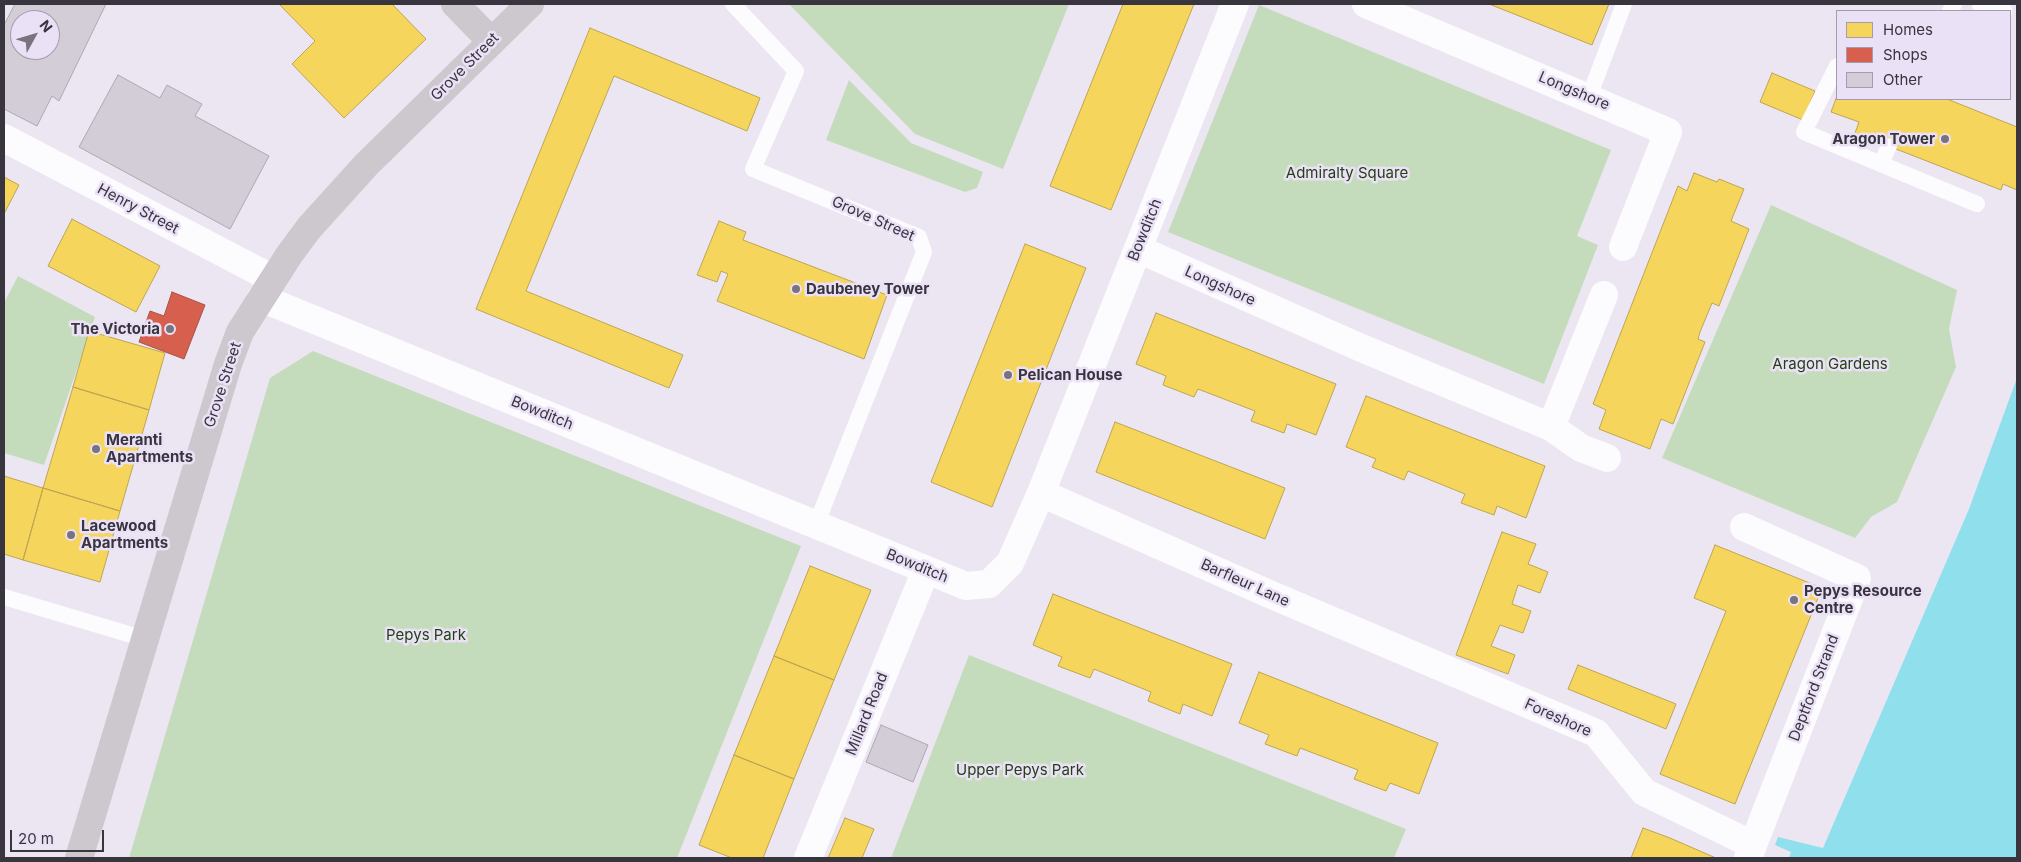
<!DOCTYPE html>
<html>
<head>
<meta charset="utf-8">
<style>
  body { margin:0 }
  #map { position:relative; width:2021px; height:862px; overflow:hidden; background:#ece6f2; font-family:Inter,sans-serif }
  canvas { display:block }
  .frame { position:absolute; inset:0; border:5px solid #39353e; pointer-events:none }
  .legend { position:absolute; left:1836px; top:10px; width:175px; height:90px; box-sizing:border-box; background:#ebe1f7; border:1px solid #a49cad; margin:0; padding:6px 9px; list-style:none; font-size:15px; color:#39353e }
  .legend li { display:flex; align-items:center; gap:10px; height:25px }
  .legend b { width:25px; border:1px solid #a49cad }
  .north { position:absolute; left:10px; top:10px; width:50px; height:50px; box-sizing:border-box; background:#ebe1f7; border:1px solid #a49cad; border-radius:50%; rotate:51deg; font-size:14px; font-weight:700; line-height:20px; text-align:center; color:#39353e }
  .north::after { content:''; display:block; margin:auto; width:18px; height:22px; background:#78737d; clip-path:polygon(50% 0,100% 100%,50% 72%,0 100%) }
  .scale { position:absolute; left:10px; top:830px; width:94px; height:22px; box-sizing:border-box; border:2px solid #39353e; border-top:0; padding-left:6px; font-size:15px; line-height:18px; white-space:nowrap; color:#39353e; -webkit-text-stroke:4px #ebe1f7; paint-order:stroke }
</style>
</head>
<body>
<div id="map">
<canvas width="2021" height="862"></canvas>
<div class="frame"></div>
<ul class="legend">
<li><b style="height:14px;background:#f6d55c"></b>Homes</li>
<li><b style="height:14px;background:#d6604d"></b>Shops</li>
<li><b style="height:14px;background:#d2cdd6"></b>Other</li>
</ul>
<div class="north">N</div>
<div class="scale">20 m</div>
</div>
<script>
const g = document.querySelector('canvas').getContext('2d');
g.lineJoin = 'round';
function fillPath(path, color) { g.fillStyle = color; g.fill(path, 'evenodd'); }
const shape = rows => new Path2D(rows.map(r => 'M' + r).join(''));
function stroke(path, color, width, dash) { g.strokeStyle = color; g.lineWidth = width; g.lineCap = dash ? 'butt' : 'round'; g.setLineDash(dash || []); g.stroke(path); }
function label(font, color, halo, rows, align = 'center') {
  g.font = font + ' Inter,sans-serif'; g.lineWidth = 5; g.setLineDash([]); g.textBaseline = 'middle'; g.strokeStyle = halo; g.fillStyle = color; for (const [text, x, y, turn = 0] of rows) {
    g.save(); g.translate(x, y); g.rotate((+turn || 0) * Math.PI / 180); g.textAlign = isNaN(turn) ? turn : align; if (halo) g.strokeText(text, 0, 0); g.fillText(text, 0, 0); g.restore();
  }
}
fillPath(shape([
  [789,4,1069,4,1003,169,915,134],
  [1259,5,1611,150,1577,236,1598,245,1544,384,1168,232],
  [849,80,911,143,983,172,977,188,965,192,826,140],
  [1771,205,1957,290,1949,329,1956,367,1897,502,1871,517,1855,538,1662,458],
  [18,276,95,317,44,465,4,453,4,303],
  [313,351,801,546,677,858,129,858,270,378],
  [969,655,1406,829,1394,858,891,858]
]), '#c4dcbc');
fillPath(shape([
  [2017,378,2017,858,1789,858,1791,852,1775,845,1778,837,1823,848,1969,509]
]), '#8fdfed');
const homes = shape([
  [279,4,392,4,426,39,344,118,292,64,315,41,279,4],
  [1123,4,1194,4,1111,210,1050,186,1123,4],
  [1489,4,1609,4,1592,45,1489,4],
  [590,28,760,98,747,131,614,76,526,291,683,355,669,388,476,309,590,28],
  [1772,73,1815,91,1803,120,1760,102,1772,73],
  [1837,96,1837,99,1947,99,2017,127,2017,190,2003,184,2001,190,1855,133,1859,122,1831,112,1837,96],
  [1694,173,1717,182,1719,179,1744,189,1731,221,1749,229,1719,306,1712,303,1700,332,1698,339,1705,342,1673,424,1661,419,1650,449,1599,429,1606,410,1593,404,1678,186,1687,191,1694,173],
  [4,177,19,185,4,214,4,177],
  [72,219,160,266,136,312,48,266,72,219],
  [719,221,746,232,743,240,887,295,864,359,717,301,728,274,721,271,717,282,697,275,719,221],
  [1025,244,1086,268,992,507,931,482,1025,244],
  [1156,313,1336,384,1316,435,1287,424,1284,433,1251,421,1255,411,1198,389,1194,397,1163,385,1166,376,1136,364,1156,313],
  [89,331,165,353,149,410,73,387,89,331],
  [73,387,149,410,120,511,43,488,73,387],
  [1366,396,1545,466,1526,518,1497,506,1494,515,1461,503,1465,494,1408,471,1404,480,1372,467,1376,459,1346,447,1366,396],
  [1115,422,1285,488,1265,539,1096,472,1115,422],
  [4,476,43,488,23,560,4,554,4,476],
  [43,488,120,511,100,582,23,560,43,488],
  [1502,532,1536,544,1528,564,1548,572,1540,593,1518,585,1512,604,1531,611,1523,633,1500,625,1491,646,1515,655,1508,674,1456,655,1502,532],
  [1715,545,1822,588,1735,804,1660,774,1726,611,1694,598,1715,545],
  [810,566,871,590,834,680,774,656,810,566],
  [1053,594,1232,664,1212,716,1183,704,1180,714,1148,701,1151,692,1094,669,1090,678,1058,666,1062,657,1033,645,1053,594],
  [774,656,834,680,794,779,734,755,774,656],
  [1578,665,1676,704,1666,729,1568,689,1578,665],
  [1259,672,1438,743,1419,794,1390,783,1386,791,1354,779,1358,770,1300,748,1297,756,1265,744,1269,735,1239,723,1259,672],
  [734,755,794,779,763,858,732,858,699,845,734,755],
  [845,818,874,829,862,858,828,858,845,818],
  [1643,828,1670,838,1716,858,1631,858,1643,828]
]);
fillPath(homes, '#f6d55c');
stroke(homes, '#bda553', 1);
const shops = shape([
  [172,292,205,305,184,359,139,342,150,311,164,316,172,292]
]);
fillPath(shops, '#d6604d');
stroke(shops, '#a75348', 1);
const building = shape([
  [15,4,106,4,59,101,52,96,37,126,4,109,4,25,15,4],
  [20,20,50,20,50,50,20,50,20,20],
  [118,75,160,98,167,85,202,104,195,116,269,156,230,229,79,147,118,75],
  [881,725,928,745,913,782,866,762,881,725]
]);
fillPath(building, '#d2cdd6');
stroke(building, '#aca8b1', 1);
stroke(shape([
  [733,4,796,71,753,169,919,237,924,252,816,525],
  [1950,11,1954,4],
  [1837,66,1804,132,1977,204],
  [1589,97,1624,4],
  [1881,164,1889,146],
  [4,597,145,639]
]), '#fcfbfd', 16);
stroke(shape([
  [1366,4,1668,132,1623,247],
  [1986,4,1998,11],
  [4,138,273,279],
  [1138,249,1359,347,1551,427,1581,448,1607,458],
  [261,298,966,586,989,584,1010,563,1041,493,1235,4],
  [1551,427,1604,295],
  [1041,493,1267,593,1596,733,1644,792,1753,845],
  [1744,527,1857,578,1748,858],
  [808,858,926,570]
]), '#fcfbfd', 28);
stroke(shape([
  [455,4,491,41],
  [79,858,228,364,240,332,289,255,309,228,366,165,530,4]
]), '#ccc8cd', 28);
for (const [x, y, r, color] of [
  [1945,139,5,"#78737d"],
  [796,289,5,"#78737d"],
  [170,329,5,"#78737d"],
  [1008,375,5,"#78737d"],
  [96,449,5,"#78737d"],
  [71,535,5,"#78737d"],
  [1794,600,5,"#78737d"]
]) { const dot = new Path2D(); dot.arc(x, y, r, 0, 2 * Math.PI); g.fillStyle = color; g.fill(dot); stroke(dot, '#ebe1f7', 2); }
label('15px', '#39353e', '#ebe1f7', [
  ["Grove Street",465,67,-45],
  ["Longshore",1574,91,23],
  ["Henry Street",138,209,28],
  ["Grove Street",873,219,24],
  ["Bowditch",1145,230,-68],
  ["Longshore",1220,286,24],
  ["Grove Street",223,385,-72],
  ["Bowditch",542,413,22],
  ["Bowditch",917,566,22],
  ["Barfleur Lane",1245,583,24],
  ["Deptford Strand",1814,688,-69],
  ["Millard Road",867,714,-68],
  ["Foreshore",1558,718,24]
]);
label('bold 15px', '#39353e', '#ebe1f7', [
  ["Aragon Tower",1935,139,"right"],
  ["Daubeney Tower",806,289],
  ["The Victoria",160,329,"right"],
  ["Pelican House",1018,375],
  ["Meranti",106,440],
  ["Apartments",106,457],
  ["Lacewood",81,526],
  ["Apartments",81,543],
  ["Pepys Resource",1804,591],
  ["Centre",1804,608]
], 'left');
label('15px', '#224112', '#ebe1f7', [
  ["Admiralty Square",1347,173],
  ["Aragon Gardens",1830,364],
  ["Pepys Park",426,635],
  ["Upper Pepys Park",1020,770]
]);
</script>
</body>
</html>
